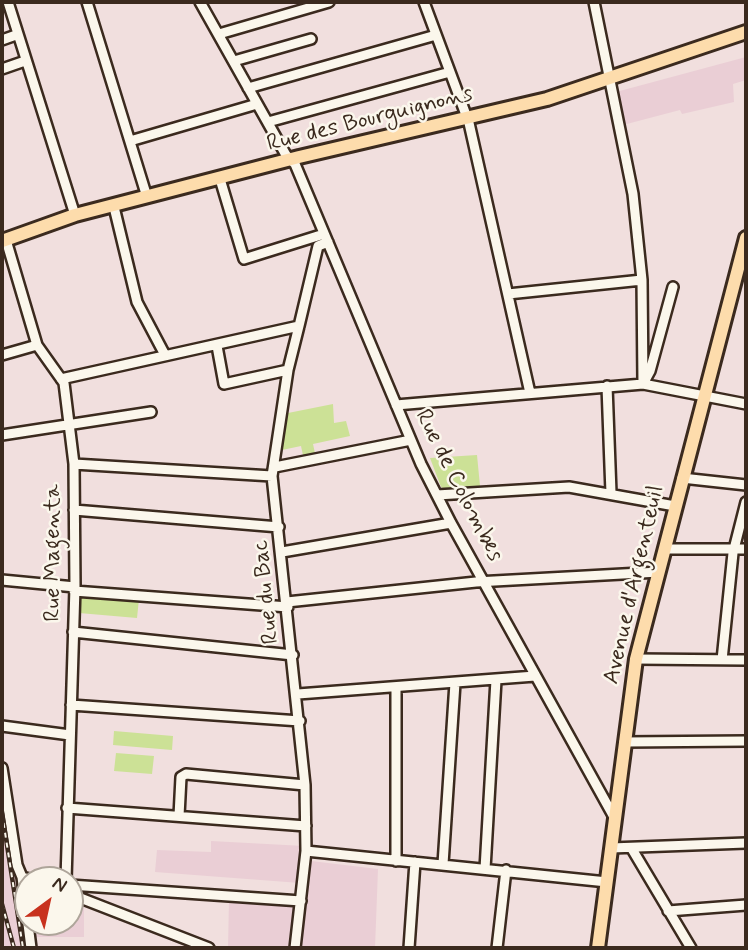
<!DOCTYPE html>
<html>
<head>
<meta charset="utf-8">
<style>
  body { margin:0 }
  #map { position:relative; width:748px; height:950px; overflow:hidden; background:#f1dfde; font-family:Mynerve,sans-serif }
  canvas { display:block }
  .frame { position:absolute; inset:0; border:4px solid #3b2a1e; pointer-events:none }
  .north { position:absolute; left:14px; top:866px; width:70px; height:70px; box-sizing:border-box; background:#fbf7ec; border:2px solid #aea59a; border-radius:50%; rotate:33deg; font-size:19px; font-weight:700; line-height:28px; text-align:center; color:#3b2a1e }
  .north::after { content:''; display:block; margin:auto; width:24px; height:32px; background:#c8321e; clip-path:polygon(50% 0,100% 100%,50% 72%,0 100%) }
</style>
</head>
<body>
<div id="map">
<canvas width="748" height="950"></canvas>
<div class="frame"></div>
<div class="north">N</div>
</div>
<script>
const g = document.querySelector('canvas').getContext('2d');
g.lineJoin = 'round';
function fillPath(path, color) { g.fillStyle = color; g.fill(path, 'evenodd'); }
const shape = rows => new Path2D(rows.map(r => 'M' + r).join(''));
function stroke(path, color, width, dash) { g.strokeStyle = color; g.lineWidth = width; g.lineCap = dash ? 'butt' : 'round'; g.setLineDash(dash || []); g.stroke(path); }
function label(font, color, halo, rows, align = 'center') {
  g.font = font + ' Mynerve,sans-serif'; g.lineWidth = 5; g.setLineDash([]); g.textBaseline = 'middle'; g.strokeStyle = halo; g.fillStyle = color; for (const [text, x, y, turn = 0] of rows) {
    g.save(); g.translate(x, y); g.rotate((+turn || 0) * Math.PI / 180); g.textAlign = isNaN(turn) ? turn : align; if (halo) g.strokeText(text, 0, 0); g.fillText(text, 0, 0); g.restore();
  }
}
fillPath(shape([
  [746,57,746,80,733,84,734,102,682,114,680,110,623,125,616,92],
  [2,780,28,948,2,948],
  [211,841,304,846,300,883,155,872,157,850,211,852],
  [311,861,378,869,375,948,299,948],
  [70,900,84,906,84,937,35,937,32,922,70,922],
  [229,900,294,906,290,948,228,948]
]), '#eaced5');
fillPath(shape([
  [333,404,334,423,346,421,350,436,313,444,316,458,304,460,301,446,282,450,288,413],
  [477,455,480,486,447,490,441,487,430,458],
  [81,594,139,599,137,618,79,613],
  [114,731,173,736,172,750,113,745],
  [116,753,154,756,152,774,114,771]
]), '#cce196');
const minor = shape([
  [8,2,75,215],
  [87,2,147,197],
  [200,2,286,155,295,164,421,464,451,523,614,817],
  [424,2,469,123,530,393],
  [594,2,633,194,642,280,643,384],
  [219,34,329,2],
  [2,40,16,35],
  [234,61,311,39],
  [2,69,25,61],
  [248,88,436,35],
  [268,122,450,72],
  [130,141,257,104],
  [220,179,244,259,324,234],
  [114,207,137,302,165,355],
  [6,240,37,345,64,383,74,464,75,587,66,880],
  [508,294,642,280],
  [217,346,224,384,288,370],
  [2,355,37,345],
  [61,379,299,326],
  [644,382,650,371,673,287],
  [607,386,611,493],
  [396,405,643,384,746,404],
  [2,435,151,412],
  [74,464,272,476],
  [275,467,411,440],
  [682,478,746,485],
  [437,495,569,487,675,506],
  [74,510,279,527],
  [665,549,746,549],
  [282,552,451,523],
  [2,580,75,587],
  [74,591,288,607],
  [287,602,476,582,659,572],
  [73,632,293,655],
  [636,659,746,660],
  [722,660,733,553,746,502],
  [298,694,535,676],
  [71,705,300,721],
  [2,726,70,735],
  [624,742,746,741],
  [2,768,17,865,22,877,31,948],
  [67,808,306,826],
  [179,816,181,777,186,774,305,785],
  [611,848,746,843],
  [632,849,691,948],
  [306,851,607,882],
  [396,861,396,687],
  [443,864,455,683],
  [485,869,496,680],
  [22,877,33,880],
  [70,885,301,901],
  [70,894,209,948],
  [668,911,746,905],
  [295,948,306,851,305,785,272,476,288,370,299,326,318,246,328,242],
  [409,948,415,862],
  [497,948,506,870]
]);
const major = shape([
  [2,241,75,215,299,157,547,99,746,32],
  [598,948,636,659,746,238]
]);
stroke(minor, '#3b2a1e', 14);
stroke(major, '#3b2a1e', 18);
stroke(minor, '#fbf7ec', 9);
stroke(major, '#fddcac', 12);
const rail = shape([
  [2,813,23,948],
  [2,904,14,948]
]);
stroke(rail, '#3b2a1e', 4.5);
stroke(rail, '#fbf7ec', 2, [5]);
label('23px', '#3b2a1e', '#fbf7ec', [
  ["Rue des Bourguignons",370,120,-14],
  ["Rue de Colombes",458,486,63],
  ["Rue Magenta",54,553,-90],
  ["Avenue d'Argenteuil",635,585,-77],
  ["Rue du Bac",267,592,-96]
]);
</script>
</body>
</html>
